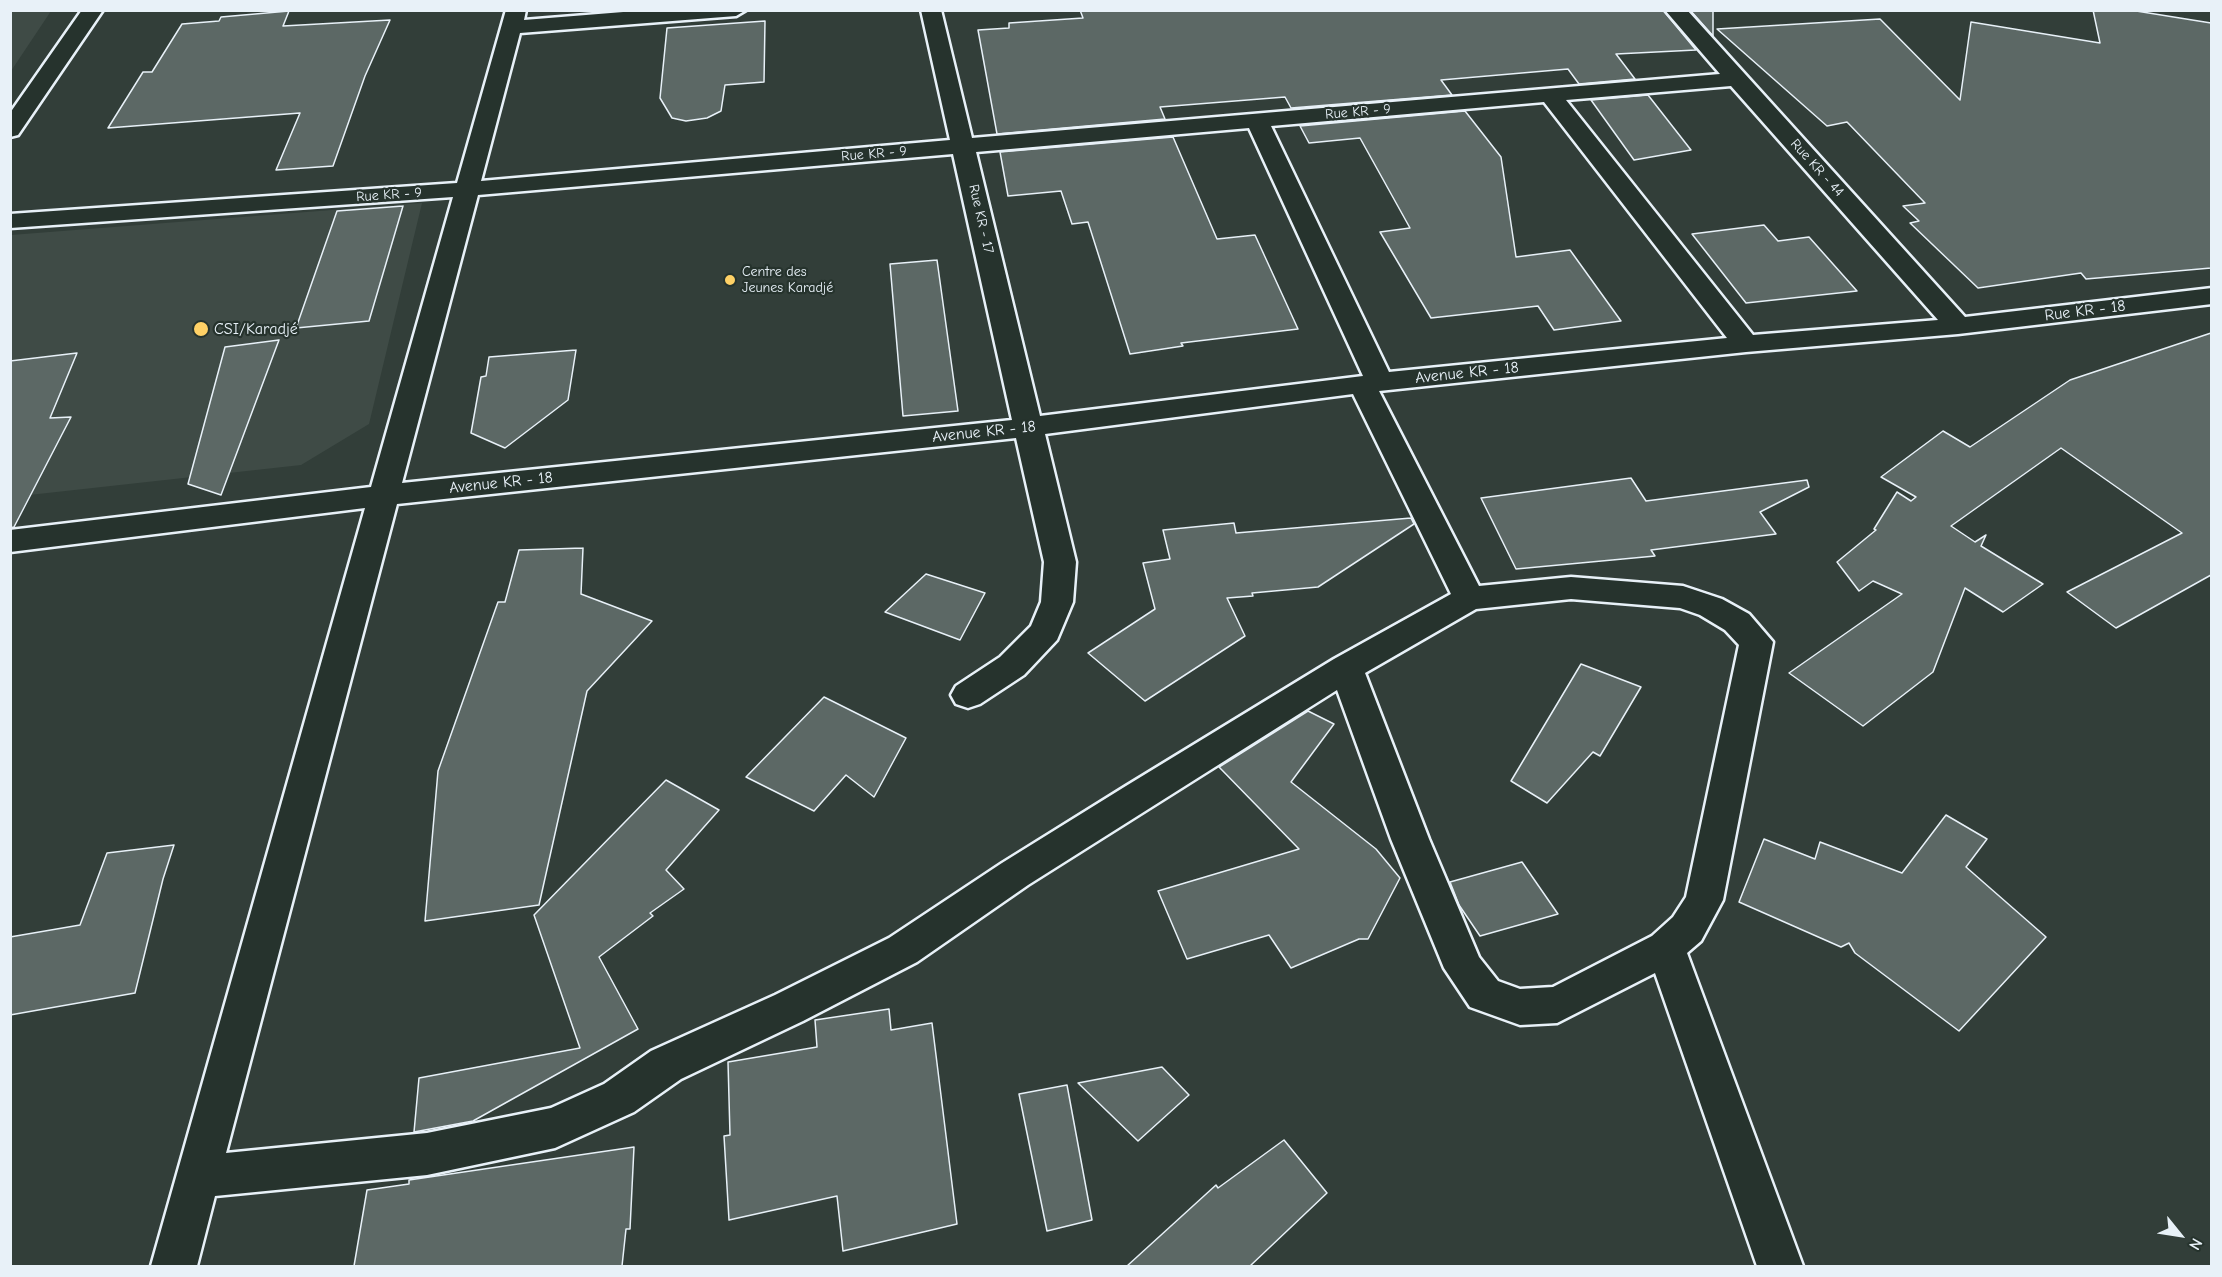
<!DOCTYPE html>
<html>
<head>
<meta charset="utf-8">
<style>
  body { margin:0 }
  #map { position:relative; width:2222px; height:1277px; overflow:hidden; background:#323e39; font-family:"Comic Neue",sans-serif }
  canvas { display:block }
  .frame { position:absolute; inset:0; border:12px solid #e8f1f8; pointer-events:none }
  .north { position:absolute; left:2150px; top:1205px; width:60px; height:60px; -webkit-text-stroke:4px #26332d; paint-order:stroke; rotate:120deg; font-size:16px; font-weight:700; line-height:24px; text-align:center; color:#e8f1f8 }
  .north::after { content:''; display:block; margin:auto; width:21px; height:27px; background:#e8f1f8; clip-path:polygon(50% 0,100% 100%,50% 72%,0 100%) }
</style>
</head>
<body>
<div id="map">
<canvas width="2222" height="1277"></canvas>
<div class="frame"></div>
<div class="north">N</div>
</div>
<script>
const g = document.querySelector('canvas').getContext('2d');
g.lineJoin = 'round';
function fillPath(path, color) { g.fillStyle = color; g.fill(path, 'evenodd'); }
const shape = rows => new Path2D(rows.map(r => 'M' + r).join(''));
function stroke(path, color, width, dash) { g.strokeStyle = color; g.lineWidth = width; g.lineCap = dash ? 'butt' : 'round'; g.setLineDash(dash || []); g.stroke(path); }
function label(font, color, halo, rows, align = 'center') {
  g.font = font + ' "Comic Neue",sans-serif'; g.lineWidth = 4.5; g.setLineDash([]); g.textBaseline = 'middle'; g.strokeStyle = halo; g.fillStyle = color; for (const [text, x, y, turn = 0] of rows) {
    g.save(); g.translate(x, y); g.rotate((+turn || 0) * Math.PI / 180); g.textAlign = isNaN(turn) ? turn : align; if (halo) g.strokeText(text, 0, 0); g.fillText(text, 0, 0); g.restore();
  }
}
fillPath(shape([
  [11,10,51,11,11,71,10,11],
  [422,203,369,424,301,465,11,497,11,235]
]), '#3f4b46');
const building = shape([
  [1080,10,1663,10,1696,50,1616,54,1635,79,1579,84,1568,69,1441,80,1452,95,1291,108,1285,97,1160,107,1165,119,997,134,978,30,1009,28,1009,23,1083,18,1080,10],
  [1690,10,1713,10,1713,36,1690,10],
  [2093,10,2130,10,2211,23,2211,268,2086,279,2081,273,1978,288,1910,223,1919,221,1903,206,1925,203,1847,122,1827,126,1717,29,1880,19,1960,100,1971,22,2100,43,2093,10],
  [289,11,283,26,390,20,365,76,333,166,276,170,300,113,108,128,143,72,152,72,182,24,219,21,221,17,289,11],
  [765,21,764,82,725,85,721,111,707,118,686,121,672,118,660,98,667,28,765,21],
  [1648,95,1691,150,1634,160,1591,100,1648,95],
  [1465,111,1501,157,1516,257,1570,250,1621,321,1554,330,1538,306,1431,318,1380,232,1410,228,1360,138,1309,143,1300,126,1465,111],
  [1173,137,1217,239,1255,235,1298,329,1181,343,1183,346,1130,354,1088,222,1072,224,1061,191,1008,196,1000,152,1173,137],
  [403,206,369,321,296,328,337,211,403,206],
  [1764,225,1778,241,1809,237,1857,291,1746,303,1692,234,1764,225],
  [937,260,958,411,903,416,890,264,937,260],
  [2211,333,2211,575,2116,628,2067,592,2182,533,2061,448,1951,526,1975,542,1986,535,1981,546,2043,584,2003,612,1965,588,1933,672,1863,726,1789,673,1902,594,1873,581,1859,591,1837,562,1876,530,1874,529,1897,492,1911,501,1916,497,1881,477,1943,431,1970,447,2070,380,2211,333],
  [279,340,221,495,188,484,225,347,279,340],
  [576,350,568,400,505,448,471,433,481,377,486,376,489,357,576,350],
  [77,353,50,418,71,417,14,527,10,528,10,361,77,353],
  [1631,478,1646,501,1807,480,1809,487,1760,512,1776,534,1651,550,1655,556,1516,569,1481,498,1631,478],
  [1411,518,1414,524,1318,587,1252,593,1253,596,1227,598,1245,636,1145,701,1088,653,1155,609,1143,563,1170,559,1163,530,1234,523,1236,533,1411,518],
  [583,548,581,594,652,621,587,691,539,905,425,921,438,771,498,602,505,602,519,550,583,548],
  [926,574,985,593,960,640,885,612,926,574],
  [1581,664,1641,687,1600,756,1593,752,1547,803,1511,781,1581,664],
  [824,697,906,738,874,797,846,775,814,811,746,777,824,697],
  [1308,711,1334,724,1291,782,1376,849,1400,878,1368,939,1359,939,1291,968,1269,935,1187,959,1158,891,1299,849,1219,767,1308,711],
  [666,780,719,810,666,870,684,889,650,913,653,916,599,957,638,1029,473,1121,414,1132,419,1078,580,1048,534,915,666,780],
  [1946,815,1987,839,1966,867,2046,937,1959,1031,1855,953,1849,943,1841,947,1739,902,1764,839,1815,859,1820,842,1902,873,1946,815],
  [174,845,163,879,135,993,10,1015,10,937,80,925,107,853,174,845],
  [1522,862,1558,914,1480,936,1459,905,1450,882,1522,862],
  [889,1009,891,1030,932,1023,957,1224,843,1251,837,1196,729,1220,724,1136,730,1135,728,1062,817,1047,815,1020,889,1009],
  [1162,1067,1189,1095,1138,1141,1078,1083,1162,1067],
  [1067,1085,1092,1220,1047,1231,1019,1094,1067,1085],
  [1284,1140,1327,1193,1250,1266,1127,1266,1216,1185,1218,1188,1284,1140],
  [634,1147,630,1229,626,1229,622,1266,354,1266,367,1190,409,1184,409,1180,634,1147]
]);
fillPath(building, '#5c6865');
stroke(building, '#e8f1f8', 1.5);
const street = shape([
  [82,10,103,10,18,135,10,137,10,113,82,10],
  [506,10,526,10,524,20,648,10,746,10,736,16,520,33,481,181,950,140,921,10,941,10,972,138,1720,74,1665,10,1687,10,1965,317,2212,288,2212,304,1958,334,1746,352,1379,391,1479,586,1571,577,1683,586,1722,599,1749,614,1773,642,1723,900,1701,941,1687,953,1803,1266,1757,1266,1655,973,1557,1023,1520,1025,1470,1007,1444,968,1391,839,1337,690,1028,885,917,962,803,1021,681,1079,634,1112,555,1148,427,1175,215,1196,197,1266,151,1266,365,508,10,552,10,530,371,487,453,197,10,228,10,214,457,183,506,10],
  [1731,86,1938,320,1753,335,1566,100,1731,86],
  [1544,102,1727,338,1389,372,1271,126,1544,102],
  [1249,128,1363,376,1040,416,976,152,1249,128],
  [953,154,1012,420,402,483,478,195,953,154],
  [1353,394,1451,594,1334,659,1126,786,1002,863,889,938,775,995,651,1051,604,1084,551,1108,427,1133,226,1153,397,504,1016,438,1044,562,1041,602,1031,626,1000,657,956,686,951,695,956,704,968,708,980,704,1024,675,1057,640,1073,602,1076,562,1045,434,1353,394],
  [1571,599,1680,608,1700,615,1725,630,1739,645,1686,897,1673,917,1652,936,1553,987,1520,989,1498,981,1479,957,1429,839,1365,673,1476,609,1571,599]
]);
stroke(street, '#e8f1f8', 5);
fillPath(street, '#26332d');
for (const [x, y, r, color] of [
  [730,280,6,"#ffd166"],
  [201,329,8,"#ffd166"]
]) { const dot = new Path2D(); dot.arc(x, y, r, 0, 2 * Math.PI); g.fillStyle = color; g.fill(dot); stroke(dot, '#26332d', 2); }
label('14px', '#e8f1f8', '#26332d', [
  ["Rue KR - 9",1358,112,-5],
  ["Rue KR - 9",874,154,-5],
  ["Rue KR - 44",1817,168,48],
  ["Rue KR - 9",389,195,-4],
  ["Rue KR - 17",981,219,77]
]);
label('14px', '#e8f1f8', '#26332d', [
  ["Centre des",742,272],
  ["Jeunes Karadjé",742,288]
], 'left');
label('16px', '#e8f1f8', '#26332d', [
  ["Rue KR - 18",2085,311,-7],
  ["Avenue KR - 18",1467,373,-6],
  ["Avenue KR - 18",984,432,-6],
  ["Avenue KR - 18",501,483,-6]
]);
label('16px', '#e8f1f8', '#26332d', [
  ["CSI/Karadjé",214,329]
], 'left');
</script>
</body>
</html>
